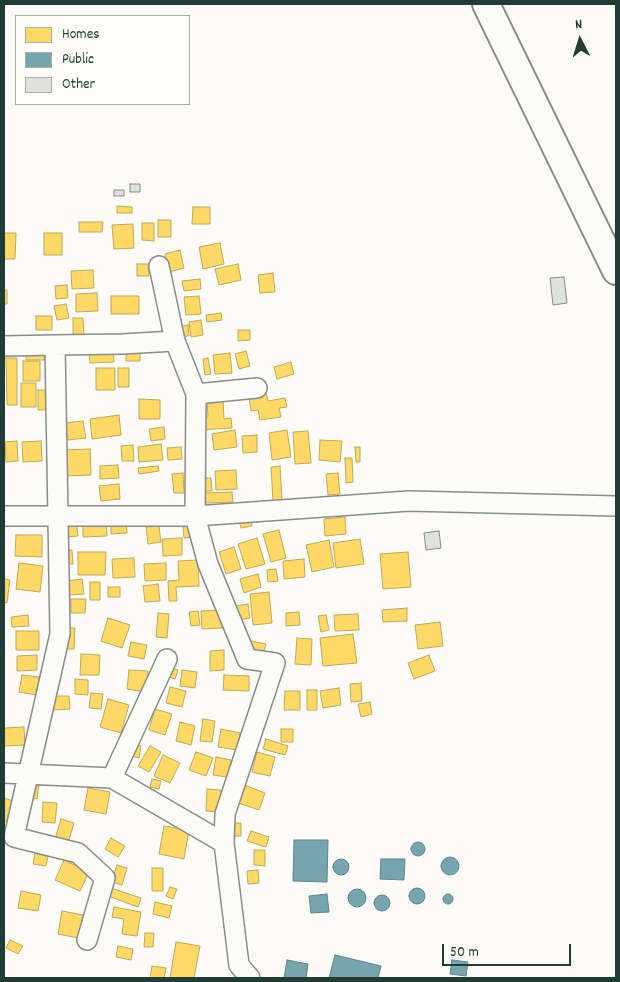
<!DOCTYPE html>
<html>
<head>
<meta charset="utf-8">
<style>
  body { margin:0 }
  #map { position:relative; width:620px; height:982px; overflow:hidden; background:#fcfbf8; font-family:Dekko,sans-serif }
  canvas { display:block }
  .frame { position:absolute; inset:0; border:5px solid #1f3d34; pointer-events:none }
  .legend { position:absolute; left:15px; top:15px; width:175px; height:90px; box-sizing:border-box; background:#fdfcf7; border:1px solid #a4b0a9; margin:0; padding:6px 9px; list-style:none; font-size:15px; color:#1f3d34 }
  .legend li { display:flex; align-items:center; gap:10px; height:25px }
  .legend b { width:25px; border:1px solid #a4b0a9 }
  .north { position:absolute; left:555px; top:15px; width:50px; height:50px; -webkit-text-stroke:4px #fdfcf7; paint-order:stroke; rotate:355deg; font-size:14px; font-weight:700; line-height:20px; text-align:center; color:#1f3d34 }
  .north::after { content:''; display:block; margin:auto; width:18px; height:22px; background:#1f3d34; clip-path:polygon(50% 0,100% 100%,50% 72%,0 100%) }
  .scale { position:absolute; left:442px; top:944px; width:129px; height:22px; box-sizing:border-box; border:2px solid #1f3d34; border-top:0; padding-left:6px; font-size:15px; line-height:18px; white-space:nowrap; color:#1f3d34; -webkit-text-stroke:4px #fdfcf7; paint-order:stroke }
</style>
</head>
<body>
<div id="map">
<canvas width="620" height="982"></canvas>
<div class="frame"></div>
<ul class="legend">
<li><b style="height:14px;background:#ffd966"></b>Homes</li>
<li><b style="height:14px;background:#76a5af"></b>Public</li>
<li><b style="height:14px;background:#dfe1de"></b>Other</li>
</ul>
<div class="north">N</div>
<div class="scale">50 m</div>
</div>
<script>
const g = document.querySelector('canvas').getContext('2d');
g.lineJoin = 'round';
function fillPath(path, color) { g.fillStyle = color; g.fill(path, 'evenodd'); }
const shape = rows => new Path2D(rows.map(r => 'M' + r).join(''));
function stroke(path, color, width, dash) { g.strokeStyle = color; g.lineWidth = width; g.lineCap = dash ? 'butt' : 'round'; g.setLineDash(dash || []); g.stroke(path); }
const homes = shape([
  [117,206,132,207,132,213,117,213,117,206],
  [193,207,210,207,210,224,192,224,193,207],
  [158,220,171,220,171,237,158,237,158,220],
  [79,222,103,222,102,232,79,232,79,222],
  [142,223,154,223,154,241,142,240,142,223],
  [133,224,134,248,114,249,112,225,133,224],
  [4,233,16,233,15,259,4,259,4,233],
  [44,233,62,233,62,255,44,255,44,233],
  [220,243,224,264,203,269,199,247,220,243],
  [180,250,184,268,169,272,165,254,180,250],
  [137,264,148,264,149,276,137,276,137,264],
  [238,264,241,280,219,285,215,269,238,264],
  [93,270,94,288,72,289,71,271,93,270],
  [273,273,275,292,260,293,258,275,273,273],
  [200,279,201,289,184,291,182,281,200,279],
  [67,285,68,298,56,299,55,286,67,285],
  [4,290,7,290,7,304,4,304,4,290],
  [97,293,98,311,76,312,76,294,97,293],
  [111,296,139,296,139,314,111,314,111,296],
  [199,296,201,314,186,315,184,297,199,296],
  [66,304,69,318,57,320,54,306,66,304],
  [221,313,222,320,207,322,206,315,221,313],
  [36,316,52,316,52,330,36,330,36,316],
  [73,318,83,318,84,335,73,335,73,318],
  [201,320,203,335,191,337,189,322,201,320],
  [188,325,189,336,180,337,179,326,188,325],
  [238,330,250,330,250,340,238,341,238,330],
  [126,346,140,346,140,361,126,361,126,346],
  [113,349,114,362,90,363,89,350,113,349],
  [246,351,250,366,239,369,235,354,246,351],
  [26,352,44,352,44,360,26,360,26,352],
  [230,353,232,373,215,374,213,355,230,353],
  [6,358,17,358,17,405,7,405,6,358],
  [208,358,211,374,205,375,203,359,208,358],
  [23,361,40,361,40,381,23,381,23,361],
  [291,362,294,374,277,379,274,367,291,362],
  [96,368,115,368,115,390,96,390,96,368],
  [118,368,129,368,129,387,118,387,118,368],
  [21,383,36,383,36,407,21,407,21,383],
  [265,388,268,401,285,398,287,407,279,408,281,417,260,420,258,410,251,411,248,391,265,388],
  [38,390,47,390,47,410,38,410,38,390],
  [139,399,160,400,160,419,139,419,139,399],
  [223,400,224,419,231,418,232,428,198,430,197,417,208,416,207,401,223,400],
  [119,415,121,435,92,439,90,419,119,415],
  [83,421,86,438,68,440,65,423,83,421],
  [164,427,165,439,151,441,149,429,164,427],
  [235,430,237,447,214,450,212,434,235,430],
  [287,430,291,457,272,460,269,433,287,430],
  [308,431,311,463,295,464,293,432,308,431],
  [257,435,257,452,243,453,242,436,257,435],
  [320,440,342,441,340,462,319,460,320,440],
  [17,441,18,461,6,462,5,442,17,441],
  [41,441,42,461,23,462,22,442,41,441],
  [161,444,163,460,139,462,138,447,161,444],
  [133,445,134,461,122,461,121,446,133,445],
  [181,447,182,459,168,460,167,448,181,447],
  [355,447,360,447,360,462,356,462,355,447],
  [90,449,91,475,64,476,63,450,90,449],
  [345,458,352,458,353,482,346,483,345,458],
  [118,465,119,478,100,479,100,466,118,465],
  [158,466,159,471,139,474,138,468,158,466],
  [280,466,282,500,273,501,271,467,280,466],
  [236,470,237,489,216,490,215,471,236,470],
  [183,473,184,493,174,493,172,474,183,473],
  [338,473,340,494,328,495,326,474,338,473],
  [198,478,211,478,212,491,198,491,198,478],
  [119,484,120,499,101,501,99,486,119,484],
  [232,492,233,502,206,503,205,493,232,492],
  [345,517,346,534,325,536,324,519,345,517],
  [182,518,191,518,193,537,184,538,182,518],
  [251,518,252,526,241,528,239,520,251,518],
  [76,520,78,536,66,537,65,521,76,520],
  [106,520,107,536,83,537,83,522,106,520],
  [111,520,126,520,127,533,111,534,111,520],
  [159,526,161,542,148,544,146,527,159,526],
  [279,530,286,558,271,562,263,534,279,530],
  [16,535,42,535,42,557,15,556,16,535],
  [182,538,182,555,163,556,162,539,182,538],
  [257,538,265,564,246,569,238,544,257,538],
  [360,539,364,564,336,568,333,543,360,539],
  [329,540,334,567,312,572,306,545,329,540],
  [234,547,241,569,226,574,219,552,234,547],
  [63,550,72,550,73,564,64,564,63,550],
  [78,552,106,552,105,575,78,575,78,552],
  [408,552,411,587,383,589,380,554,408,552],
  [134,558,135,577,113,578,112,559,134,558],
  [304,559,305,577,284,579,283,561,304,559],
  [198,560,199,586,176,587,177,601,169,601,168,581,179,580,178,561,198,560],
  [19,563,43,566,40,592,16,589,19,563],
  [166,563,166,580,145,581,144,564,166,563],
  [276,569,278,581,268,582,267,570,276,569],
  [258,574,261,587,244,593,240,579,258,574],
  [4,579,10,580,7,603,4,602,4,579],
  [82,579,84,594,69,595,67,581,82,579],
  [90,582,100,582,100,600,90,600,90,582],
  [158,584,160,601,145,602,143,586,158,584],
  [108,587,120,587,120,597,108,597,108,587],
  [269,592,272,623,253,625,250,594,269,592],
  [71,599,86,599,85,613,71,613,71,599],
  [248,604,250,618,238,620,236,606,248,604],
  [407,608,407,621,383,622,382,610,407,608],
  [221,610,222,628,202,629,201,611,221,610],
  [198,611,200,625,191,626,189,612,198,611],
  [299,612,300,625,286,626,286,613,299,612],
  [158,613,169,614,167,638,156,637,158,613],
  [358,614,359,630,335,631,334,615,358,614],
  [28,615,29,626,12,627,11,617,28,615],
  [326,615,329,630,321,632,318,616,326,615],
  [108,618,130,625,122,648,101,641,108,618],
  [440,622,443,646,418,649,415,625,440,622],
  [64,628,75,628,74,649,63,649,64,628],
  [16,631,39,631,39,650,16,650,16,631],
  [353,634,357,663,323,666,320,638,353,634],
  [297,638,312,639,311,665,295,664,297,638],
  [251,641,266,644,263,654,249,651,251,641],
  [131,642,147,645,144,659,128,656,131,642],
  [224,650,224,670,210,671,210,651,224,650],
  [81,654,100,655,99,675,80,675,81,654],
  [37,655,37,670,17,671,17,656,37,655],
  [429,655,435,671,414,679,408,663,429,655],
  [169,667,178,670,175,679,166,676,169,667],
  [129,670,148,671,146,692,127,689,129,670],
  [182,670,197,672,195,688,180,686,182,670],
  [22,675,39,677,37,695,19,692,22,675],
  [224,675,249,676,249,691,223,690,224,675],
  [75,679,88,680,88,695,75,694,75,679],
  [361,683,362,701,351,702,350,684,361,683],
  [170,687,186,691,182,707,166,703,170,687],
  [339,688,341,705,323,708,320,691,339,688],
  [307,690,317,690,317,710,307,710,307,690],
  [285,691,300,691,300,710,284,710,285,691],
  [91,693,103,694,101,709,89,708,91,693],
  [51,696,69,696,70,709,51,710,51,696],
  [108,699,129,705,121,733,100,727,108,699],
  [370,702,372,714,361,717,358,704,370,702],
  [155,709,172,714,165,735,149,730,155,709],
  [203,719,215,721,212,742,200,741,203,719],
  [180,722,195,726,191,745,176,741,180,722],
  [24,727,25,745,4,746,4,728,24,727],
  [221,729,240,733,237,750,218,747,221,729],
  [281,729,293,729,293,742,281,742,281,729],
  [266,739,288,746,285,755,263,749,266,739],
  [133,744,141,746,139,758,130,756,133,744],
  [150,746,161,752,149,772,138,766,150,746],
  [196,752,213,758,206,776,189,770,196,752],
  [257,752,275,757,270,776,252,772,257,752],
  [163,755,180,763,170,783,154,776,163,755],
  [216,757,231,760,227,777,213,775,216,757],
  [152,779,161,781,159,789,150,787,152,779],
  [30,783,39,784,37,799,29,798,30,783],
  [245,785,265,793,259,810,238,803,245,785],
  [88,788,110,792,106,814,84,810,88,788],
  [207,789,221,790,220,812,206,811,207,789],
  [4,798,13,801,6,822,4,822,4,798],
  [43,802,57,803,55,823,42,822,43,802],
  [61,819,74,823,68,843,55,839,61,819],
  [229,823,241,823,241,836,229,836,229,823],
  [164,826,189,830,184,859,159,854,164,826],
  [251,831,269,837,266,847,247,841,251,831],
  [111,838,125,846,118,857,105,849,111,838],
  [254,850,265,850,265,866,254,865,254,850],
  [35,853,48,856,46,866,33,864,35,853],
  [64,860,89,872,80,891,55,880,64,860],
  [117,865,127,868,122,885,112,882,117,865],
  [152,868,163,868,163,891,152,891,152,868],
  [258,870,259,883,248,884,247,871,258,870],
  [170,887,177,889,173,899,166,896,170,887],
  [111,888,141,898,138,907,108,896,111,888],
  [21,891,41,895,38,911,18,908,21,891],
  [155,902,172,906,169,918,153,914,155,902],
  [114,907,141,912,137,936,122,934,124,919,112,917,114,907],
  [62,911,83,915,79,938,58,934,62,911],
  [145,933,154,933,153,947,144,947,145,933],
  [10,940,23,946,18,954,6,948,10,940],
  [176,942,200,946,194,978,170,978,176,942],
  [118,946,133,949,131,960,116,957,118,946],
  [152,966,166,968,164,978,150,978,152,966]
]);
fillPath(homes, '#ffd966');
stroke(homes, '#bcaa57', 1);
const public = shape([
  [294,840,328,840,327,882,293,881,294,840],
  '411 849a7 7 0 1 1 14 0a7 7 0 1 1-14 0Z',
  '441 866a9 9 0 1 1 18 0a9 9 0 1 1-18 0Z',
  '333 867a8 8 0 1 1 16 0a8 8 0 1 1-16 0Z',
  [381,859,405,859,404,880,380,879,381,859],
  '409 896a8 8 0 1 1 16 0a8 8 0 1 1-16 0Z',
  '348 898a9 9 0 1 1 18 0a9 9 0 1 1-18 0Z',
  [327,894,329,912,311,913,309,896,327,894],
  '443 899a5 5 0 1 1 10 0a5 5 0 1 1-10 0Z',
  '374 903a8 8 0 1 1 16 0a8 8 0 1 1-16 0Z',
  [335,955,381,966,378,978,329,978,335,955],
  [287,960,308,964,306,978,284,978,287,960],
  [452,960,468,962,466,976,450,974,452,960]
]);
fillPath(public, '#76a5af');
stroke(public, '#5c868a', 1);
const building = shape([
  [130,184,140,184,140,192,130,192,130,184],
  [114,190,124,190,124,196,114,196,114,190],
  [564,277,567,303,553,305,550,278,564,277],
  [439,531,441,548,426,550,424,533,439,531]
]);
fillPath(building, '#dfe1de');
stroke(building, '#888d8a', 1);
const street = shape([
  [159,266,175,341,196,394,195,516,208,564,247,659,275,663,225,814,224,843],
  [55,345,122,344,175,341],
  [4,346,55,345,60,634,14,837,78,853,105,878,87,940],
  [196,394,257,388],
  [4,516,195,516,409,501,616,506],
  [4,773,112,778,224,843,239,965,250,978],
  [112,778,167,659]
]);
const secondary = shape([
  [486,4,616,271]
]);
stroke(street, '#888d8a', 22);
stroke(secondary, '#888d8a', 30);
stroke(street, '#fbfbf9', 19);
stroke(secondary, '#fbfbf9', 26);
</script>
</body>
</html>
